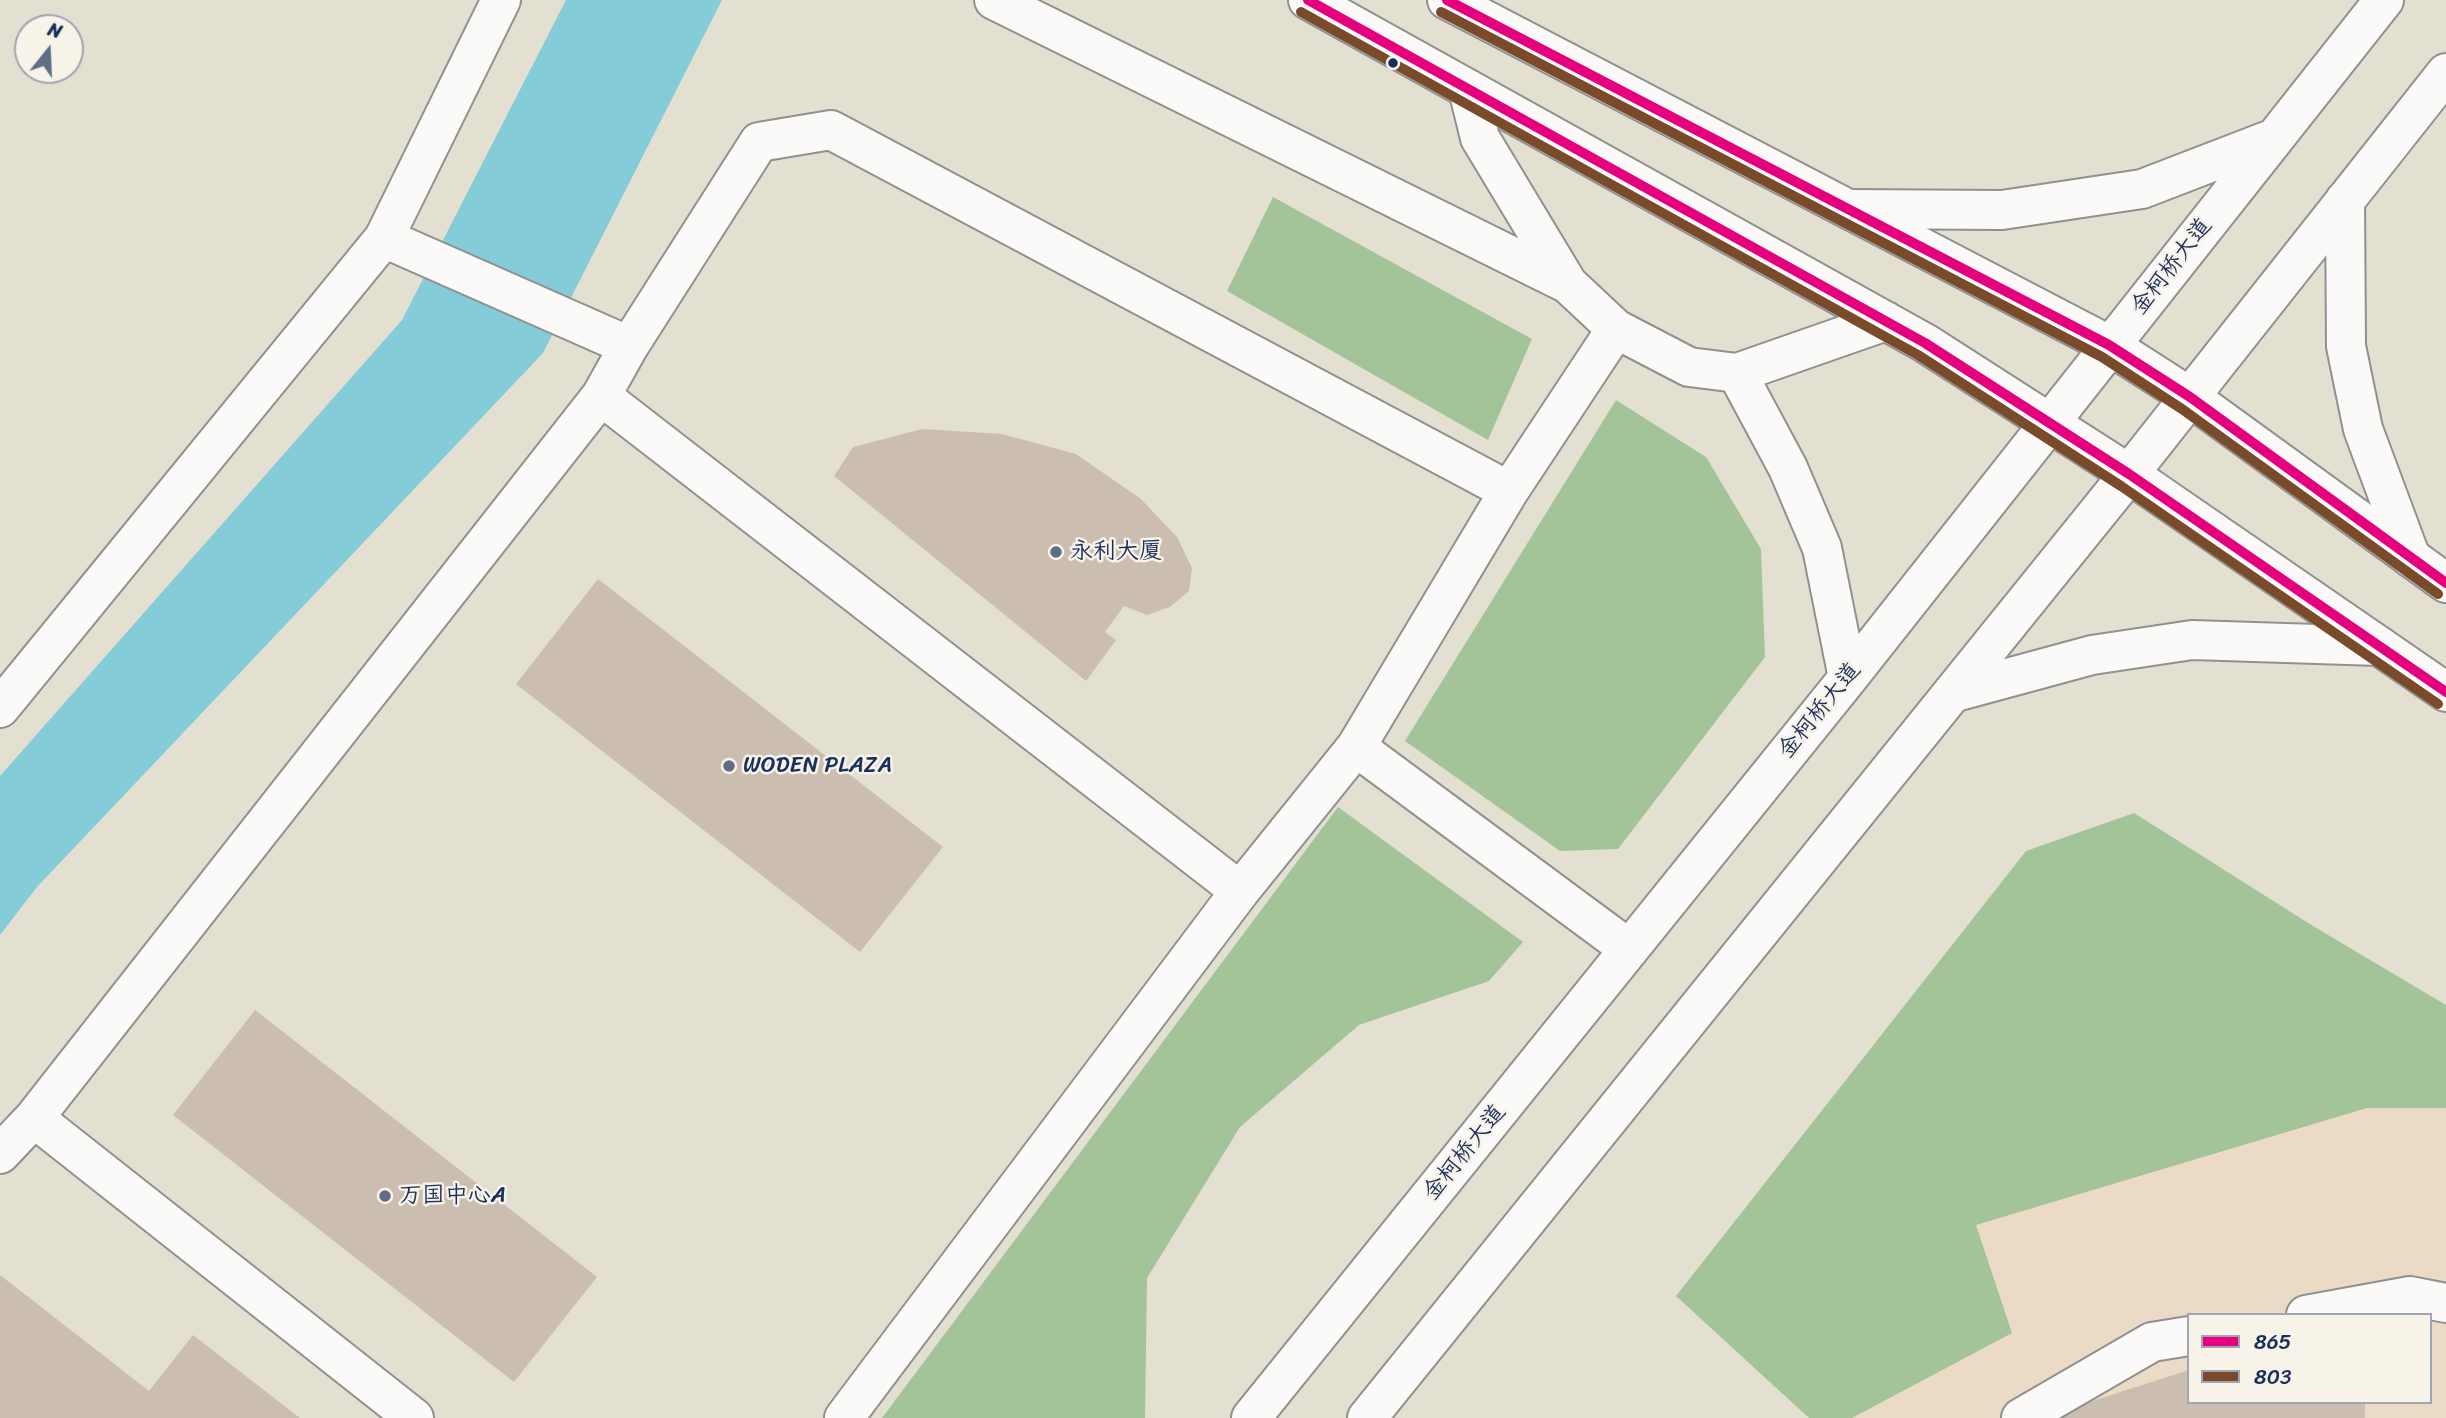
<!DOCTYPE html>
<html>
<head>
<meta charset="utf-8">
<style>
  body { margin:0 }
  #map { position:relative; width:2446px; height:1418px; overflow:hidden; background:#e3e0d1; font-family:Sriracha,sans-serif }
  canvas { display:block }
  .legend { position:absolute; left:2187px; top:1313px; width:245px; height:91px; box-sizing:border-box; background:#f7f3e8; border:2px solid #9fa5b1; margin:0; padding:9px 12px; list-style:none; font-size:21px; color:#1b2f5e }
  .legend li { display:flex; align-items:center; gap:14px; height:35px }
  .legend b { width:35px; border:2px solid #9fa5b1 }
  .north { position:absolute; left:14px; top:14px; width:70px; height:70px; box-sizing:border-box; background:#f7f3e8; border:2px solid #9fa5b1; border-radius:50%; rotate:18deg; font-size:19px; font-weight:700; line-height:28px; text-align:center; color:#1b2f5e }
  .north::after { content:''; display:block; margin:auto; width:24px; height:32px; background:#616d86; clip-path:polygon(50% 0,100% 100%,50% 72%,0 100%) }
</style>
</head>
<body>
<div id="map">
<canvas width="2446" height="1418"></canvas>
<ul class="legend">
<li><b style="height:9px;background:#e5007d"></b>865</li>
<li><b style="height:9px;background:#7a4b2a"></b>803</li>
</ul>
<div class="north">N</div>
</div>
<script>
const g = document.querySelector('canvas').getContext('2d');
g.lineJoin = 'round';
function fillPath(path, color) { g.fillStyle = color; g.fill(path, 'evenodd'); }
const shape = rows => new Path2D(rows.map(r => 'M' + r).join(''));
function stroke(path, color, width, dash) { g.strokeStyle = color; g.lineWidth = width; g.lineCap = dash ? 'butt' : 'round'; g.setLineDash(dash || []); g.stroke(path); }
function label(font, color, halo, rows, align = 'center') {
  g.font = font + ' Sriracha,"LXGW WenKai TC",sans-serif'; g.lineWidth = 5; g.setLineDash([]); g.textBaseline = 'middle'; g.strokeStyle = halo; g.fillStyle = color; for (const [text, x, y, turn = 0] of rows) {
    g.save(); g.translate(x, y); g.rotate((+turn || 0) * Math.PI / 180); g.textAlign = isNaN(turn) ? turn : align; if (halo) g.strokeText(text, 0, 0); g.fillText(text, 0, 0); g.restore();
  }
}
fillPath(shape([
  [2367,1108,2446,1108,2446,1418,1853,1418,2012,1333,1976,1225],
  [2189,1315,2430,1315,2430,1402,2189,1402]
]), '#ebdac6');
fillPath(shape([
  [1273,197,1532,339,1488,440,1227,291],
  [1616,400,1706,457,1761,549,1765,657,1618,849,1560,851,1405,741],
  [1338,807,1523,942,1489,981,1359,1025,1240,1127,1147,1278,1145,1418,882,1418],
  [2134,813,2313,926,2446,1005,2446,1108,2367,1108,1976,1225,2012,1333,1852,1418,1809,1418,1676,1296,2026,851]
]), '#a3c399');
fillPath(shape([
  [566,0,722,0,543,353,37,887,0,935,0,776,402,320]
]), '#84ccd7');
fillPath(shape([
  [922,429,1002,434,1076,454,1141,499,1177,537,1192,568,1189,591,1170,607,1147,615,1124,606,1105,632,1116,640,1086,681,834,476,853,447],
  [598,579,943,847,860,952,516,684],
  [255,1010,597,1277,514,1382,173,1115],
  [0,1275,149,1391,193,1335,300,1418,0,1418],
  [2189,1370,2189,1402,2365,1402,2365,1418,2057,1418,2083,1404]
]), '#cbbeb0');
const minor = shape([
  [994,0,1568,284],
  [1308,0,1925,343,2129,474,2446,692],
  [1447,0,2109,345,2190,397,2446,583],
  [1468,89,1480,138,1568,284,1616,329,1689,367,1737,373,1886,321],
  [384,238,629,346],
  [601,396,1240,891],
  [0,708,384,238,501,0],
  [1356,747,1629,949],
  [34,1118,414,1418],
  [0,1154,34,1118,601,396,629,346,759,142,831,130,1509,491],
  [2306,1315,2410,1296,2446,1303],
  [844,1418,1240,891,1356,747,1509,491,1616,329],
  [2021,1418,2152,1342,2189,1336]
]);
const major = shape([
  [2345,200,2346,346,2363,429,2411,558],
  [1849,209,2002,210,2142,189,2272,139],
  [1737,373,1788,468,1822,548,1848,678],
  [1952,693,2092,655,2192,640,2379,646],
  [1251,1418,1848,678,2384,0],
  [1367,1418,2129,474,2446,73]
]);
stroke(minor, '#8f9191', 42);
stroke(major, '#8f9191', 42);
stroke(minor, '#fbfaf8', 38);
stroke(major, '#fbfaf8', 38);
stroke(shape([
  [1308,0,1925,343,2129,474,2446,692],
  [1447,0,2109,345,2190,397,2446,583]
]), '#e5007d', 10);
stroke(shape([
  [1301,12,1918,355,2121,486,2438,704],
  [1441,12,2102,357,2182,409,2438,594]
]), '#7a4b2a', 10);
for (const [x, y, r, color] of [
  [1393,63,6,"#1b2f5e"],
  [1056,552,7,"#616d86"],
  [729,766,7,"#616d86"],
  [385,1196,7,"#616d86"]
]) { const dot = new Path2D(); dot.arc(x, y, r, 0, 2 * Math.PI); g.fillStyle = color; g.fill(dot); stroke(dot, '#f7f3e8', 2.5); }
label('23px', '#1b2f5e', '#f7f3e8', [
  ["金柯桥大道",2172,267,-52],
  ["金柯桥大道",1820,711,-51],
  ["金柯桥大道",1465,1153,-51]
]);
label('23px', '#1b2f5e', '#f7f3e8', [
  ["永利大厦",1070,552],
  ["WODEN PLAZA",743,766],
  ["万国中心A",399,1196]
], 'left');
</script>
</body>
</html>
